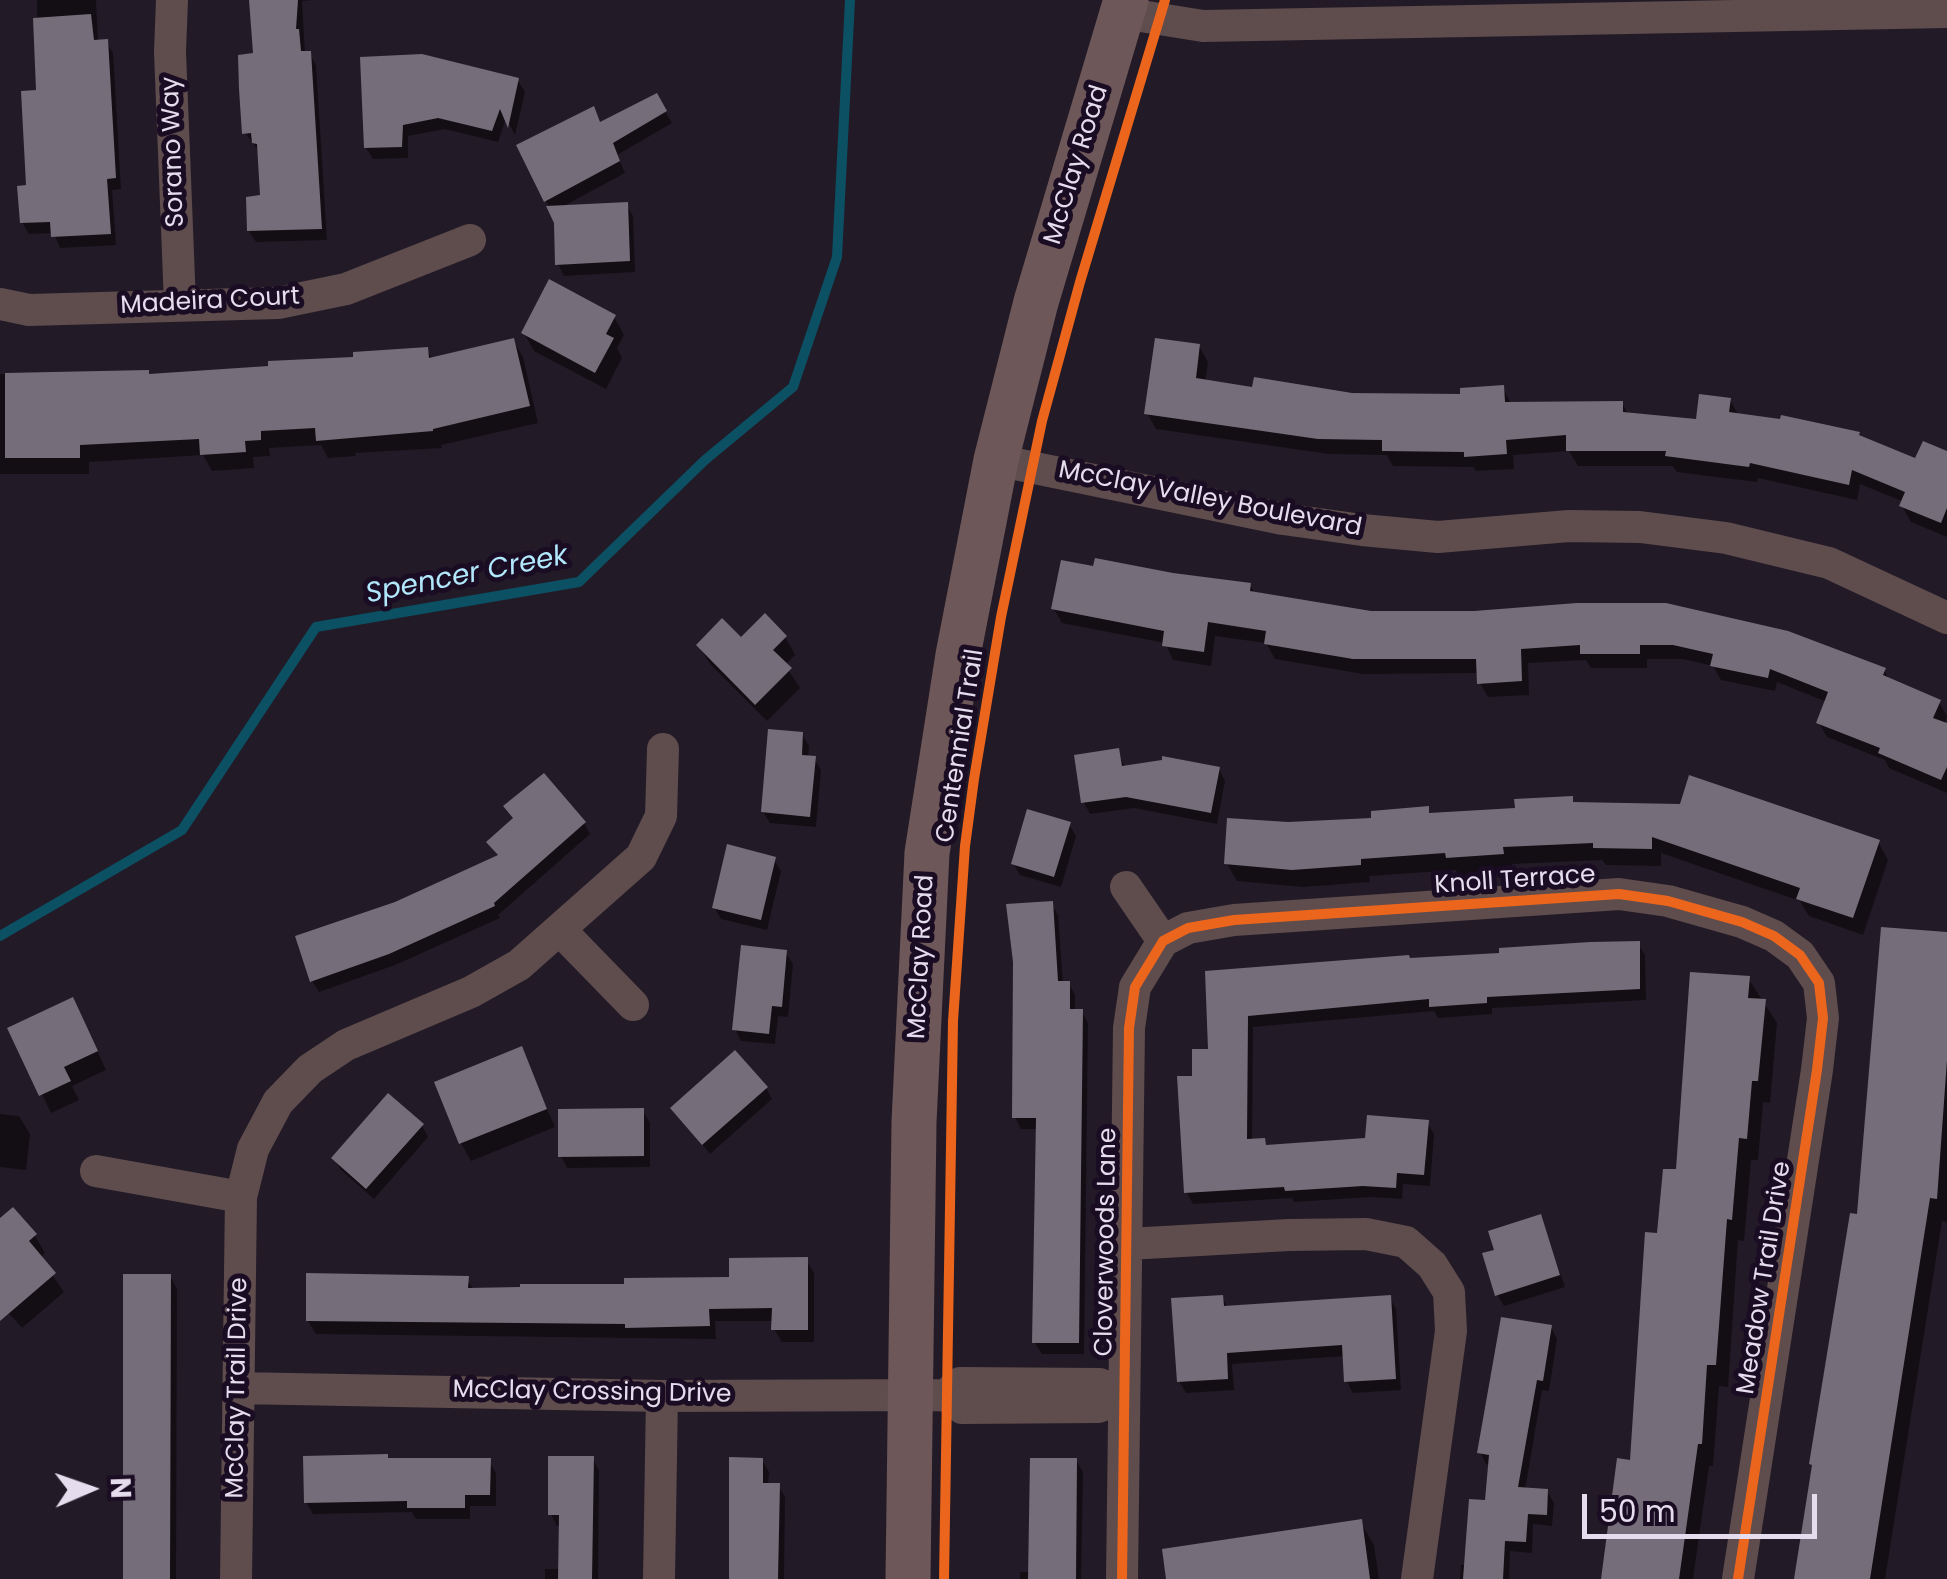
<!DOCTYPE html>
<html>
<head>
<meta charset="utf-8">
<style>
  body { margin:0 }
  #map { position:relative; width:1947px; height:1579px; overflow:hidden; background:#221b27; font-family:Poppins,sans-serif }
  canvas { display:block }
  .north { position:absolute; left:40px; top:1439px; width:100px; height:100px; -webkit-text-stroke:8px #1a0c23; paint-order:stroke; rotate:88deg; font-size:28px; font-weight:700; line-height:40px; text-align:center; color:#e5dced }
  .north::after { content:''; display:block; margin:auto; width:35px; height:45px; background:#e5dced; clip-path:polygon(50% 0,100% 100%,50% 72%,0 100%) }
  .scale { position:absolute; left:1582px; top:1494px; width:235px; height:45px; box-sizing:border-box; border:5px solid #e5dced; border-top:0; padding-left:12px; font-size:30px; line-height:35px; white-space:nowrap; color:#e5dced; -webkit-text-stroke:8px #1a0c23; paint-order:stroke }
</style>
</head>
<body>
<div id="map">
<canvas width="1947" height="1579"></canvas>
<div class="north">N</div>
<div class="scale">50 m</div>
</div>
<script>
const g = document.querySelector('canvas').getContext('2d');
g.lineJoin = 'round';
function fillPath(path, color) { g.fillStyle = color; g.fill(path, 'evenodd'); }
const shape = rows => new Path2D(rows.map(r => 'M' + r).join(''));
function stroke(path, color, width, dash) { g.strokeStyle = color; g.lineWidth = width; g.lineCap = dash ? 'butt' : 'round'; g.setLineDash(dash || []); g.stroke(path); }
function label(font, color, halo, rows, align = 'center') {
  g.font = font + ' Poppins,sans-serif'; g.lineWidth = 10; g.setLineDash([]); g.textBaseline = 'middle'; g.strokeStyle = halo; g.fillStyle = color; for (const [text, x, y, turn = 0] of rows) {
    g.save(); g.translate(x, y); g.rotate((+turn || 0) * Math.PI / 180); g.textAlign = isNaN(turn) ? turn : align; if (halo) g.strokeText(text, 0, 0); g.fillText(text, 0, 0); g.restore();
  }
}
fillPath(shape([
  [37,0,96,0,98,42,106,42,113,53,121,189,112,190,116,245,60,248,54,233,29,234,22,222,38,92],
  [245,0,313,0,302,1,305,53,309,53,316,65,327,240,256,242,249,231,263,197,260,152,245,133,255,56,252,1],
  [363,59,518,81,525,92,515,135,506,118,498,142,445,129,408,136,408,158,373,159,366,148],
  [656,96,672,123,617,155,625,173,560,208,626,204,633,216,635,272,564,276,558,264,557,222,546,201,601,125],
  [614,317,624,335,617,348,622,358,606,389,534,351,524,333],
  [513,341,523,357,538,423,441,445,442,448,355,453,356,456,328,458,321,445,269,448,270,456,253,457,254,468,212,471,203,455,89,462,89,474,0,474,0,374,150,377,427,350,432,359],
  [1199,346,1208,362,1205,382,1254,390,1463,396,1502,387,1512,405,1622,403,1629,416,1698,422,1730,400,1739,416,1861,439,1917,462,1947,454,1947,537,1911,522,1902,506,1904,502,1860,484,1857,500,1758,478,1757,482,1677,472,1673,466,1578,466,1569,451,1513,455,1514,469,1476,471,1473,467,1393,466,1387,455,1329,454,1156,429,1147,413],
  [1172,576,1250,585,1255,594,1371,614,1474,613,1884,670,1890,681,1939,702,1947,716,1944,725,1947,726,1947,793,1889,768,1885,760,1827,737,1819,723,1827,702,1777,682,1775,691,1721,680,1713,666,1683,659,1647,659,1647,668,1591,668,1586,660,1528,663,1529,695,1488,697,1480,683,1479,673,1363,674,1275,659,1266,643,1215,636,1211,666,1173,660,1165,643,1062,623,1054,609],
  [785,637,795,655,785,665,800,688,767,721,710,664,699,646],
  [802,734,809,746,808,758,814,759,821,770,816,827,770,823,763,812],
  [1118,751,1125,768,1219,769,1225,781,1217,824,1134,808,1090,814,1084,803],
  [1571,799,1575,805,1878,842,1888,860,1863,935,1809,916,1800,901,1661,853,1661,866,1606,865,1602,860,1512,864,1512,871,1458,875,1456,870,1369,876,1370,882,1303,887,1237,881,1227,864,1288,825,1374,820,1427,809,1431,815,1518,810],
  [584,823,590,834,498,915,500,918,395,965,319,992,312,981,396,904,499,857,489,842],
  [1069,824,1076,836,1061,887,1020,875,1013,863],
  [774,859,781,871,767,930,721,919,714,907],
  [1051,903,1058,915,1063,984,1069,984,1075,995,1075,1012,1082,1012,1088,1023,1084,1354,1042,1354,1035,1343,1039,1129,1021,1129,1015,1117,1016,962],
  [1947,935,1947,1222,1942,1221,1885,1579,1795,1579,1814,1469,1811,1464],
  [1638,944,1645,955,1646,1000,1492,1008,1492,1014,1438,1018,1434,1011,1253,1027,1252,1141,1264,1140,1268,1148,1368,1140,1427,1122,1434,1134,1430,1186,1403,1184,1402,1199,1371,1197,1294,1202,1292,1198,1193,1204,1187,1193,1194,1078,1211,1052,1207,973],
  [786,953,793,964,788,1017,778,1016,775,1044,741,1041,735,1029],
  [1748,978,1777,1023,1770,1103,1763,1102,1758,1160,1751,1160,1744,1241,1738,1240,1728,1387,1719,1386,1713,1466,1709,1466,1693,1579,1603,1579,1632,1463,1660,1236,1678,1172],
  [82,1018,106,1070,72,1086,79,1100,51,1113,11,1029],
  [521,1049,555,1127,471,1161,461,1143],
  [766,1088,772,1099,710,1154,674,1109],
  [643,1111,650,1123,650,1167,567,1168,561,1156],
  [0,1114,19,1116,30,1134,26,1170,0,1167],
  [422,1126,428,1137,374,1199,341,1170,334,1159],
  [1540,1217,1565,1287,1504,1306,1497,1294,1497,1251],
  [0,1221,35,1236,45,1253,40,1258,64,1292,22,1328,0,1303],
  [806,1260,814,1273,814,1342,782,1342,774,1329,774,1321,715,1321,716,1339,316,1334,308,1321,467,1279,474,1290,627,1286,732,1279],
  [170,1276,177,1289,176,1579,125,1579],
  [1222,1297,1228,1308,1390,1298,1396,1309,1401,1390,1353,1393,1347,1382,1345,1356,1232,1364,1234,1390,1186,1393,1179,1381],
  [1551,1327,1557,1339,1549,1391,1542,1390,1525,1490,1547,1491,1554,1503,1552,1526,1533,1524,1532,1553,1510,1551,1509,1579,1460,1579,1461,1565,1467,1565,1488,1503,1490,1465,1486,1464,1480,1452],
  [592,1458,599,1470,598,1579,545,1579,545,1569,561,1569,561,1526,557,1526,551,1514],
  [762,1460,769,1472,768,1485,778,1485,785,1497,784,1579,730,1579],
  [1076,1460,1083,1472,1081,1579,1020,1579,1020,1572,1031,1572],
  [389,1461,489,1461,496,1473,496,1506,470,1506,470,1519,416,1519,412,1512,313,1514,306,1502],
  [1360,1521,1374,1545,1379,1579,1169,1579]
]), '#0007');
stroke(shape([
  [0,936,182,830,316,627,579,582,705,460,793,387,837,257,850,0]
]), '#0c5064', 10);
fillPath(shape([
  [249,0,298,0,296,29,299,29,301,51,311,51,322,229,247,231,246,197,260,195,257,144,252,143,251,133,242,134,239,89,238,55,253,53],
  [91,14,94,40,108,39,116,178,107,179,111,234,51,237,50,222,20,223,17,186,26,185,21,91,36,90,33,18],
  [422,54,519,78,508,128,500,109,492,131,438,118,403,125,402,147,364,148,360,57],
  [657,93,667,111,613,143,620,161,544,202,516,145,594,106,600,122],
  [628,202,630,261,555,265,554,223,546,206],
  [549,279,616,315,606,334,614,338,595,373,521,333],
  [514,338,530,406,433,429,433,431,316,441,315,428,261,431,261,440,245,441,246,452,200,455,199,439,80,445,80,458,5,458,5,373,149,370,149,374,268,366,268,361,353,357,353,352,428,347,429,358],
  [1155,338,1200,344,1196,378,1252,387,1254,377,1352,393,1460,394,1460,388,1504,385,1505,402,1623,401,1623,412,1696,419,1699,394,1731,398,1729,412,1780,419,1781,415,1860,432,1859,435,1915,458,1923,441,1947,451,1947,508,1941,523,1899,506,1905,492,1852,470,1849,485,1750,463,1749,467,1665,456,1666,451,1566,451,1566,435,1506,440,1507,454,1464,457,1464,452,1382,451,1382,440,1318,439,1144,414],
  [1095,558,1173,573,1251,583,1250,591,1371,611,1474,611,1577,603,1666,603,1788,631,1886,668,1883,675,1941,700,1933,718,1947,723,1947,767,1941,780,1878,753,1880,748,1816,723,1828,692,1770,669,1768,678,1710,666,1713,654,1673,645,1640,645,1640,654,1580,654,1580,645,1521,649,1522,681,1477,684,1476,659,1353,659,1264,644,1266,631,1208,622,1204,652,1162,646,1164,631,1051,609,1061,560,1093,566],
  [765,613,787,636,773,650,792,668,755,705,696,645,722,618,741,637],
  [768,729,803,732,802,755,816,756,810,817,761,812],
  [1119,748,1122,766,1162,760,1162,756,1220,767,1211,813,1126,797,1081,803,1074,755],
  [544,773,586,822,494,903,495,906,389,954,310,982,295,936,395,902,498,855,486,842,513,818,503,806],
  [1689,775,1880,840,1853,918,1796,899,1800,888,1652,837,1652,849,1593,848,1593,843,1503,847,1504,854,1446,858,1445,853,1361,859,1361,865,1292,870,1224,864,1227,818,1288,822,1371,818,1371,811,1429,806,1429,813,1515,808,1514,799,1573,796,1573,802,1680,804],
  [1027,809,1071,822,1054,877,1011,864],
  [727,844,776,857,761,920,712,908],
  [1053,901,1058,981,1070,981,1070,1009,1083,1009,1079,1343,1032,1343,1036,1118,1012,1118,1013,962,1006,904],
  [1881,927,1947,932,1947,1060,1937,1199,1930,1198,1870,1579,1794,1579,1812,1465,1809,1464,1850,1213,1857,1214],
  [1640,941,1640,989,1487,997,1487,1003,1429,1007,1429,999,1248,1016,1247,1139,1265,1138,1266,1145,1365,1138,1367,1115,1429,1120,1424,1175,1397,1173,1396,1188,1363,1186,1285,1191,1284,1187,1184,1193,1177,1076,1192,1076,1192,1049,1208,1049,1205,971,1409,955,1410,958,1499,953,1499,948,1590,942],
  [741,945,787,950,782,1007,772,1006,769,1034,732,1030],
  [1690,972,1750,976,1748,998,1766,999,1758,1081,1752,1081,1747,1139,1739,1138,1732,1220,1727,1219,1716,1365,1707,1365,1702,1444,1698,1444,1679,1579,1601,1579,1617,1458,1630,1460,1645,1232,1657,1233,1663,1169,1676,1169],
  [73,997,98,1051,64,1067,71,1081,39,1096,7,1028],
  [522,1046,547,1109,459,1144,434,1082],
  [735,1050,768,1087,702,1145,670,1108],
  [388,1093,424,1124,366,1189,331,1158],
  [644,1108,644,1156,558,1157,558,1109],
  [13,1207,37,1234,29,1241,56,1273,0,1321,0,1218],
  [1541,1214,1560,1275,1495,1296,1482,1253,1494,1250,1488,1231],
  [808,1257,808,1330,771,1330,772,1308,709,1309,710,1326,625,1328,625,1324,306,1321,306,1273,469,1276,468,1288,520,1287,520,1284,624,1284,624,1278,729,1277,729,1258],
  [123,1274,171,1274,170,1579,123,1579],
  [1223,1295,1224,1306,1391,1295,1396,1379,1344,1382,1342,1345,1227,1353,1228,1379,1177,1382,1171,1298],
  [1501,1317,1552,1325,1543,1381,1537,1380,1518,1487,1548,1489,1547,1515,1528,1514,1526,1542,1505,1541,1503,1579,1463,1579,1469,1499,1485,1500,1489,1455,1477,1453],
  [388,1454,388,1458,491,1458,490,1495,465,1495,465,1508,407,1508,407,1501,304,1503,303,1456],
  [548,1456,594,1456,592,1579,558,1579,559,1515,548,1515],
  [729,1457,763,1458,763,1483,780,1483,778,1579,729,1579],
  [1030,1458,1077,1458,1076,1579,1028,1579],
  [1362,1519,1370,1579,1166,1579,1162,1549]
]), '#756e7a');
stroke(shape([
  [172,0,170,52,180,304],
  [1122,13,1203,26,1947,12],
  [0,304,29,310,278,303,346,289,470,240],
  [996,460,1283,519,1362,530,1438,537,1569,526,1640,527,1726,538,1829,563,1947,618],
  [1126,887,1163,941],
  [560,930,633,1005],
  [96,1171,241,1197],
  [1128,1244,1289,1235,1366,1234,1406,1242,1432,1265,1449,1292,1451,1331,1417,1579],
  [239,1388,662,1396,946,1395,962,1408,1098,1407,1124,1397],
  [946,1395,960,1383,1100,1384,1124,1397],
  [236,1579,241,1197,253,1149,278,1102,310,1069,346,1045,471,992,519,965,641,857,661,816,663,749],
  [659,1579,662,1396],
  [1122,1579,1129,1028,1135,987,1163,941,1188,928,1234,920,1619,894,1668,901,1742,922,1774,936,1800,955,1819,983,1823,1018,1817,1070,1738,1579]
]), '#5f4c4d', 32);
stroke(shape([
  [908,1579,914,1122,927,853,958,655,996,460,1036,302,1126,0]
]), '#6e5758', 45);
stroke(shape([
  [944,1579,953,1021,965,846,974,779,1001,617,1042,421,1080,282,1165,0],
  [1122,1579,1129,1028,1135,987,1163,941,1188,928,1234,920,1619,894,1668,901,1742,922,1774,936,1800,955,1819,983,1823,1018,1817,1070,1738,1579]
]), '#eb651d', 10);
label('25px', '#e5dced', '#1a0c23', [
  ["Sorano Way",174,152,-92],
  ["McClay Road",1077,165,-73],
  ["Madeira Court",210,302,-3],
  ["McClay Valley Boulevard",1210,500,11],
  ["Centennial Trail",961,746,-81],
  ["Knoll Terrace",1515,881,-4],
  ["McClay Road",922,957,-87],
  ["Cloverwoods Lane",1107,1242,-89],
  ["Meadow Trail Drive",1765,1278,-81],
  ["McClay Trail Drive",238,1388,-89],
  ["McClay Crossing Drive",592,1393,1]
]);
label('italic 28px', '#b2e8fc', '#1a0c23', [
  ["Spencer Creek",467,576,-11]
]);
</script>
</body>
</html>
